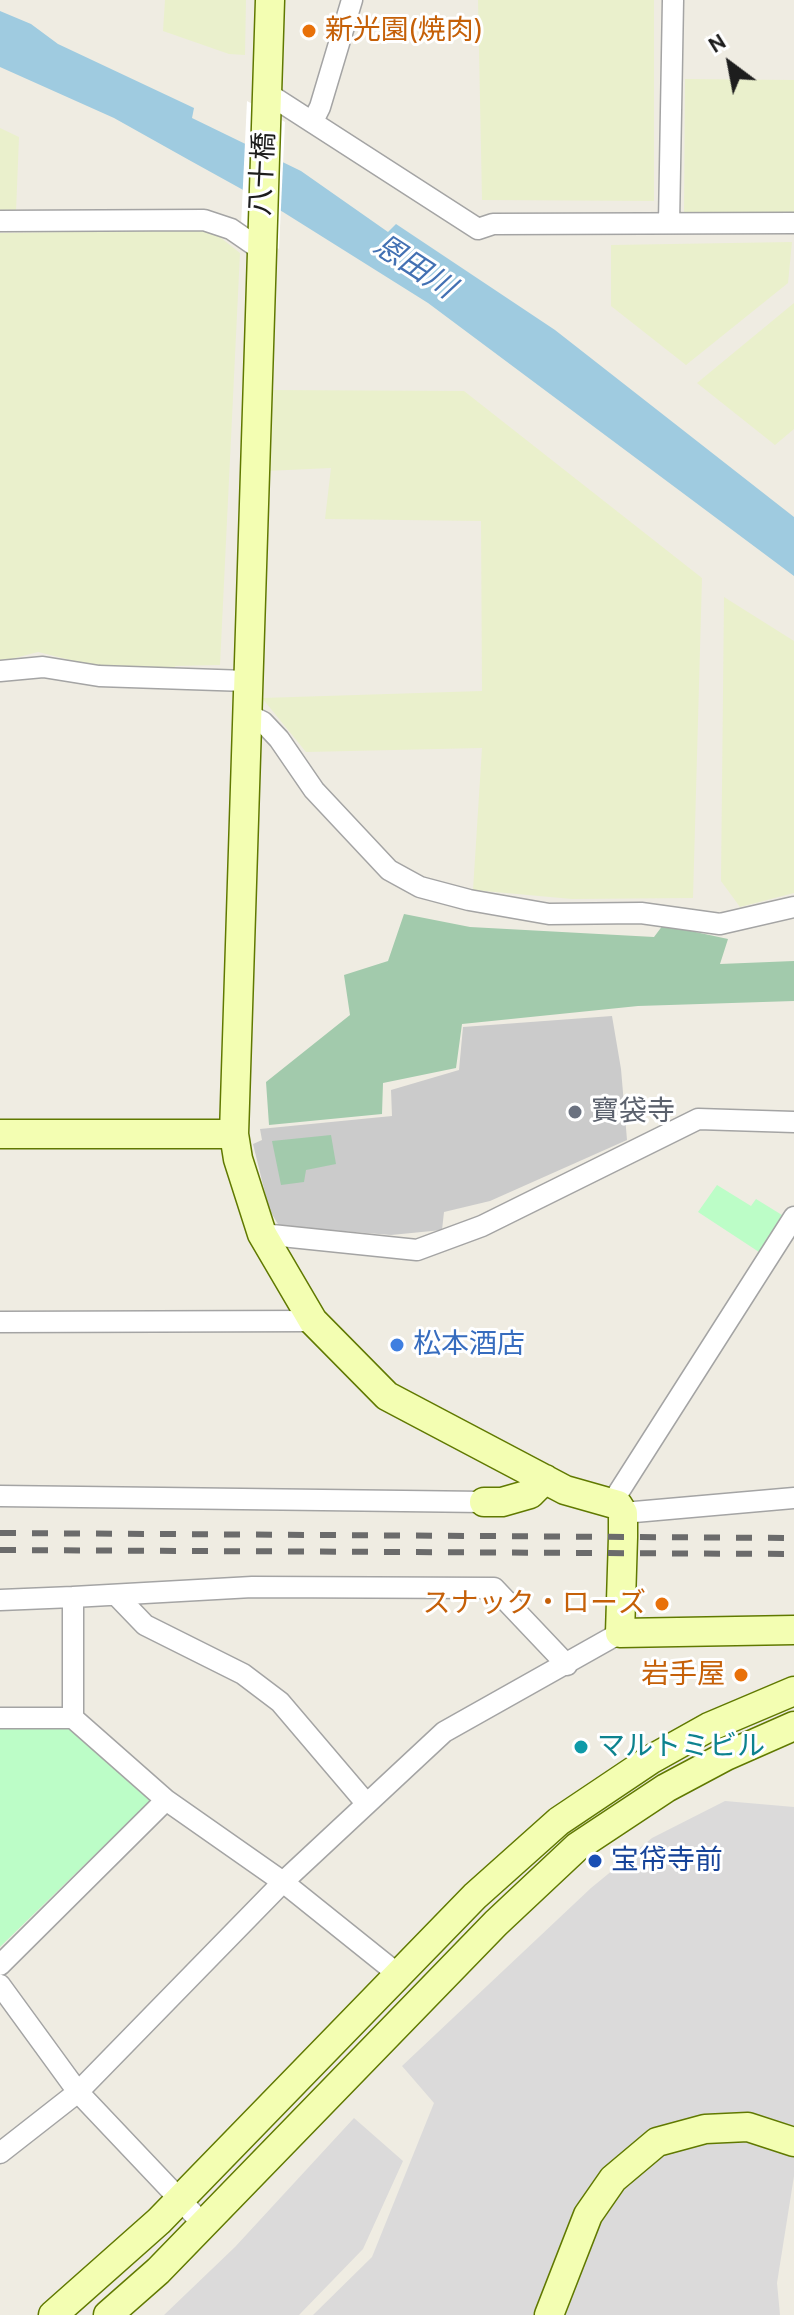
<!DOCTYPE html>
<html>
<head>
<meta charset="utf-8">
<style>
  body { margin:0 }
  #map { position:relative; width:794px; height:2315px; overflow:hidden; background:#efece2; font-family:Cabin,sans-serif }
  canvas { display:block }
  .north { position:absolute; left:690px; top:24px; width:80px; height:80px; -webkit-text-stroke:6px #fff; paint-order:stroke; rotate:328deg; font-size:22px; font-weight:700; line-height:32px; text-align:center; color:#1d1d1d }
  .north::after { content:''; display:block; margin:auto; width:28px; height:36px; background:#1d1d1d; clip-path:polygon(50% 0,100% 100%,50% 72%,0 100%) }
</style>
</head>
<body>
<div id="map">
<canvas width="794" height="2315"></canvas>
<div class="north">N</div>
</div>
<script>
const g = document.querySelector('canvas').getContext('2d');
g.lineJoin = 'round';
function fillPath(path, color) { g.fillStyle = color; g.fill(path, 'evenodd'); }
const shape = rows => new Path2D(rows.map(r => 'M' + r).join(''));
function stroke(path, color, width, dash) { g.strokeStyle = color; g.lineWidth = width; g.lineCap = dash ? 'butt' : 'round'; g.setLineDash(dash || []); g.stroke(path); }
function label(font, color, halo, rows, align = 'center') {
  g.font = font + ' Cabin,"Noto Sans JP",sans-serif'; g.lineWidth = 6; g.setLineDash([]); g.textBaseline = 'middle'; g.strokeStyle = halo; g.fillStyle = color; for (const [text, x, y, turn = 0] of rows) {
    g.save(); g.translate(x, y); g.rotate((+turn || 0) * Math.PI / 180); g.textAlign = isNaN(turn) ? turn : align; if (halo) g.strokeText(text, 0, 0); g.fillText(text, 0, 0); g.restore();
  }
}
fillPath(shape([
  [725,1801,794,1807,794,2176,777,2283,780,2315,313,2315,372,2257,434,2103,402,2066,591,1888,652,1838],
  [354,2118,403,2161,363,2249,299,2315,164,2315,235,2247]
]), '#dbdada');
fillPath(shape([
  [612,1016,621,1069,627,1140,490,1201,444,1212,442,1230,391,1235,279,1226,269,1209,253,1144,262,1140,260,1129,392,1116,391,1090,459,1070,463,1027]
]), '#cbcbcb');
fillPath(shape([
  [165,0,246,0,245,55,229,54,163,31],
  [478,0,654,0,654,201,482,200],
  [685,79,794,80,794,214,684,213],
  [0,128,19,137,16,212,0,212],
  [197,230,216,234,240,253,220,665,175,666,177,674,99,667,38,652,0,662,0,233],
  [792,242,788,283,686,365,611,306,611,245],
  [794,303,794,429,775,445,697,383],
  [266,390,464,391,702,578,693,898,572,899,473,890,482,748,306,752,262,698,482,691,481,521,325,519,331,468,266,471],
  [724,597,794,641,794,893,740,907,721,881]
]), '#eaf0cc');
fillPath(shape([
  [404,914,470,927,654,937,663,925,728,939,720,964,794,961,794,1001,638,1006,462,1024,456,1068,383,1083,382,1114,269,1125,266,1082,350,1015,344,975,388,961],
  [331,1135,336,1164,306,1170,304,1182,281,1185,272,1141]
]), '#a2caac');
fillPath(shape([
  [717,1185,751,1206,756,1199,782,1215,759,1252,698,1212],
  [70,1726,151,1800,0,1947,0,1727]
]), '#bcfdc7');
fillPath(shape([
  [0,11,31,24,58,44,194,108,192,118,301,171,388,232,396,224,555,330,794,517,794,576,428,303,283,212,189,160,114,118,0,67]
]), '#9fcbe0');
fillPath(shape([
  [247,101,285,122,279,249,241,226]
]), '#fff');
const street = shape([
  [267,93,478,229,493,224,794,223],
  [313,121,320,107,352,0],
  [0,221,204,220,231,229,260,249],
  [669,223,673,0],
  [0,671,43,667,99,676,247,681],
  [247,714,263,722,279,739,314,790,389,870,420,887,469,900,549,914,641,913,720,924,794,907],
  [262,1234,417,1250,482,1226,698,1119,794,1122],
  [0,1322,313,1321],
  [0,1496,484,1502],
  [613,1501,794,1217],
  [623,1513,794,1498],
  [73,1597,252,1587,494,1588,567,1665],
  [118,1597,145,1625,243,1674,280,1702,366,1803],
  [0,1600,73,1597,73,1718,166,1800,283,1882,399,1975],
  [0,1718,73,1718],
  [0,1965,166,1800],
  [0,1985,78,2092,204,2225],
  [0,2153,78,2092,283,1882,444,1732,620,1633]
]);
const secondary = shape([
  [270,0,234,1134,238,1159,262,1234,313,1321,387,1396,565,1490,618,1505,623,1513,623,1537,620,1633,794,1630],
  [0,1134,234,1134],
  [484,1502,502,1502,530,1494,545,1479],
  [53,2315,159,2221,475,1896,559,1821,650,1760,709,1727,794,1691],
  [108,2315,158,2271,496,1923,577,1847,666,1788,726,1756,794,1726],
  [549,2315,588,2215,613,2179,657,2142,705,2129,748,2127,794,2142]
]);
stroke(street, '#a4a4a4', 23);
stroke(secondary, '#607900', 31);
stroke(street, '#fff', 20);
stroke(secondary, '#f3feb2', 28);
stroke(shape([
  [0,1533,794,1538],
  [0,1550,794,1554]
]), '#6b6b6b', 6, [16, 16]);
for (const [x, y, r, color] of [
  [309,31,8,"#e8710a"],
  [575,1112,8,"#6b7280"],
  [397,1345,8,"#3f7fe0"],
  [662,1604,8,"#e8710a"],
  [741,1675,8,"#e8710a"],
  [581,1747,8,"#0f9aa8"],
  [595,1861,8,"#1a4fb4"]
]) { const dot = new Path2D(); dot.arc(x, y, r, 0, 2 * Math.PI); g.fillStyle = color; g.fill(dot); stroke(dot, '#fff', 3); }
label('28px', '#c56008', '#fff', [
  ["新光園(焼肉)",325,31,"left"],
  ["スナック・ローズ",646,1604],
  ["岩手屋",725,1675]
], 'right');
label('28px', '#1d1d1d', '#fff', [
  ["八十橋",263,174,-87]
]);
label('28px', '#5b616d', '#fff', [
  ["寶袋寺",591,1112]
], 'left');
label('28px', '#366cbe', '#fff', [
  ["松本酒店",413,1345]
], 'left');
label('28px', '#0d838f', '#fff', [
  ["マルトミビル",597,1747]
], 'left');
label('28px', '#164399', '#fff', [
  ["宝帒寺前",611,1861]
], 'left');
label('italic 30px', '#4371b3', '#fff', [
  ["恩田川",414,267,33]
]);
</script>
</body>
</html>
